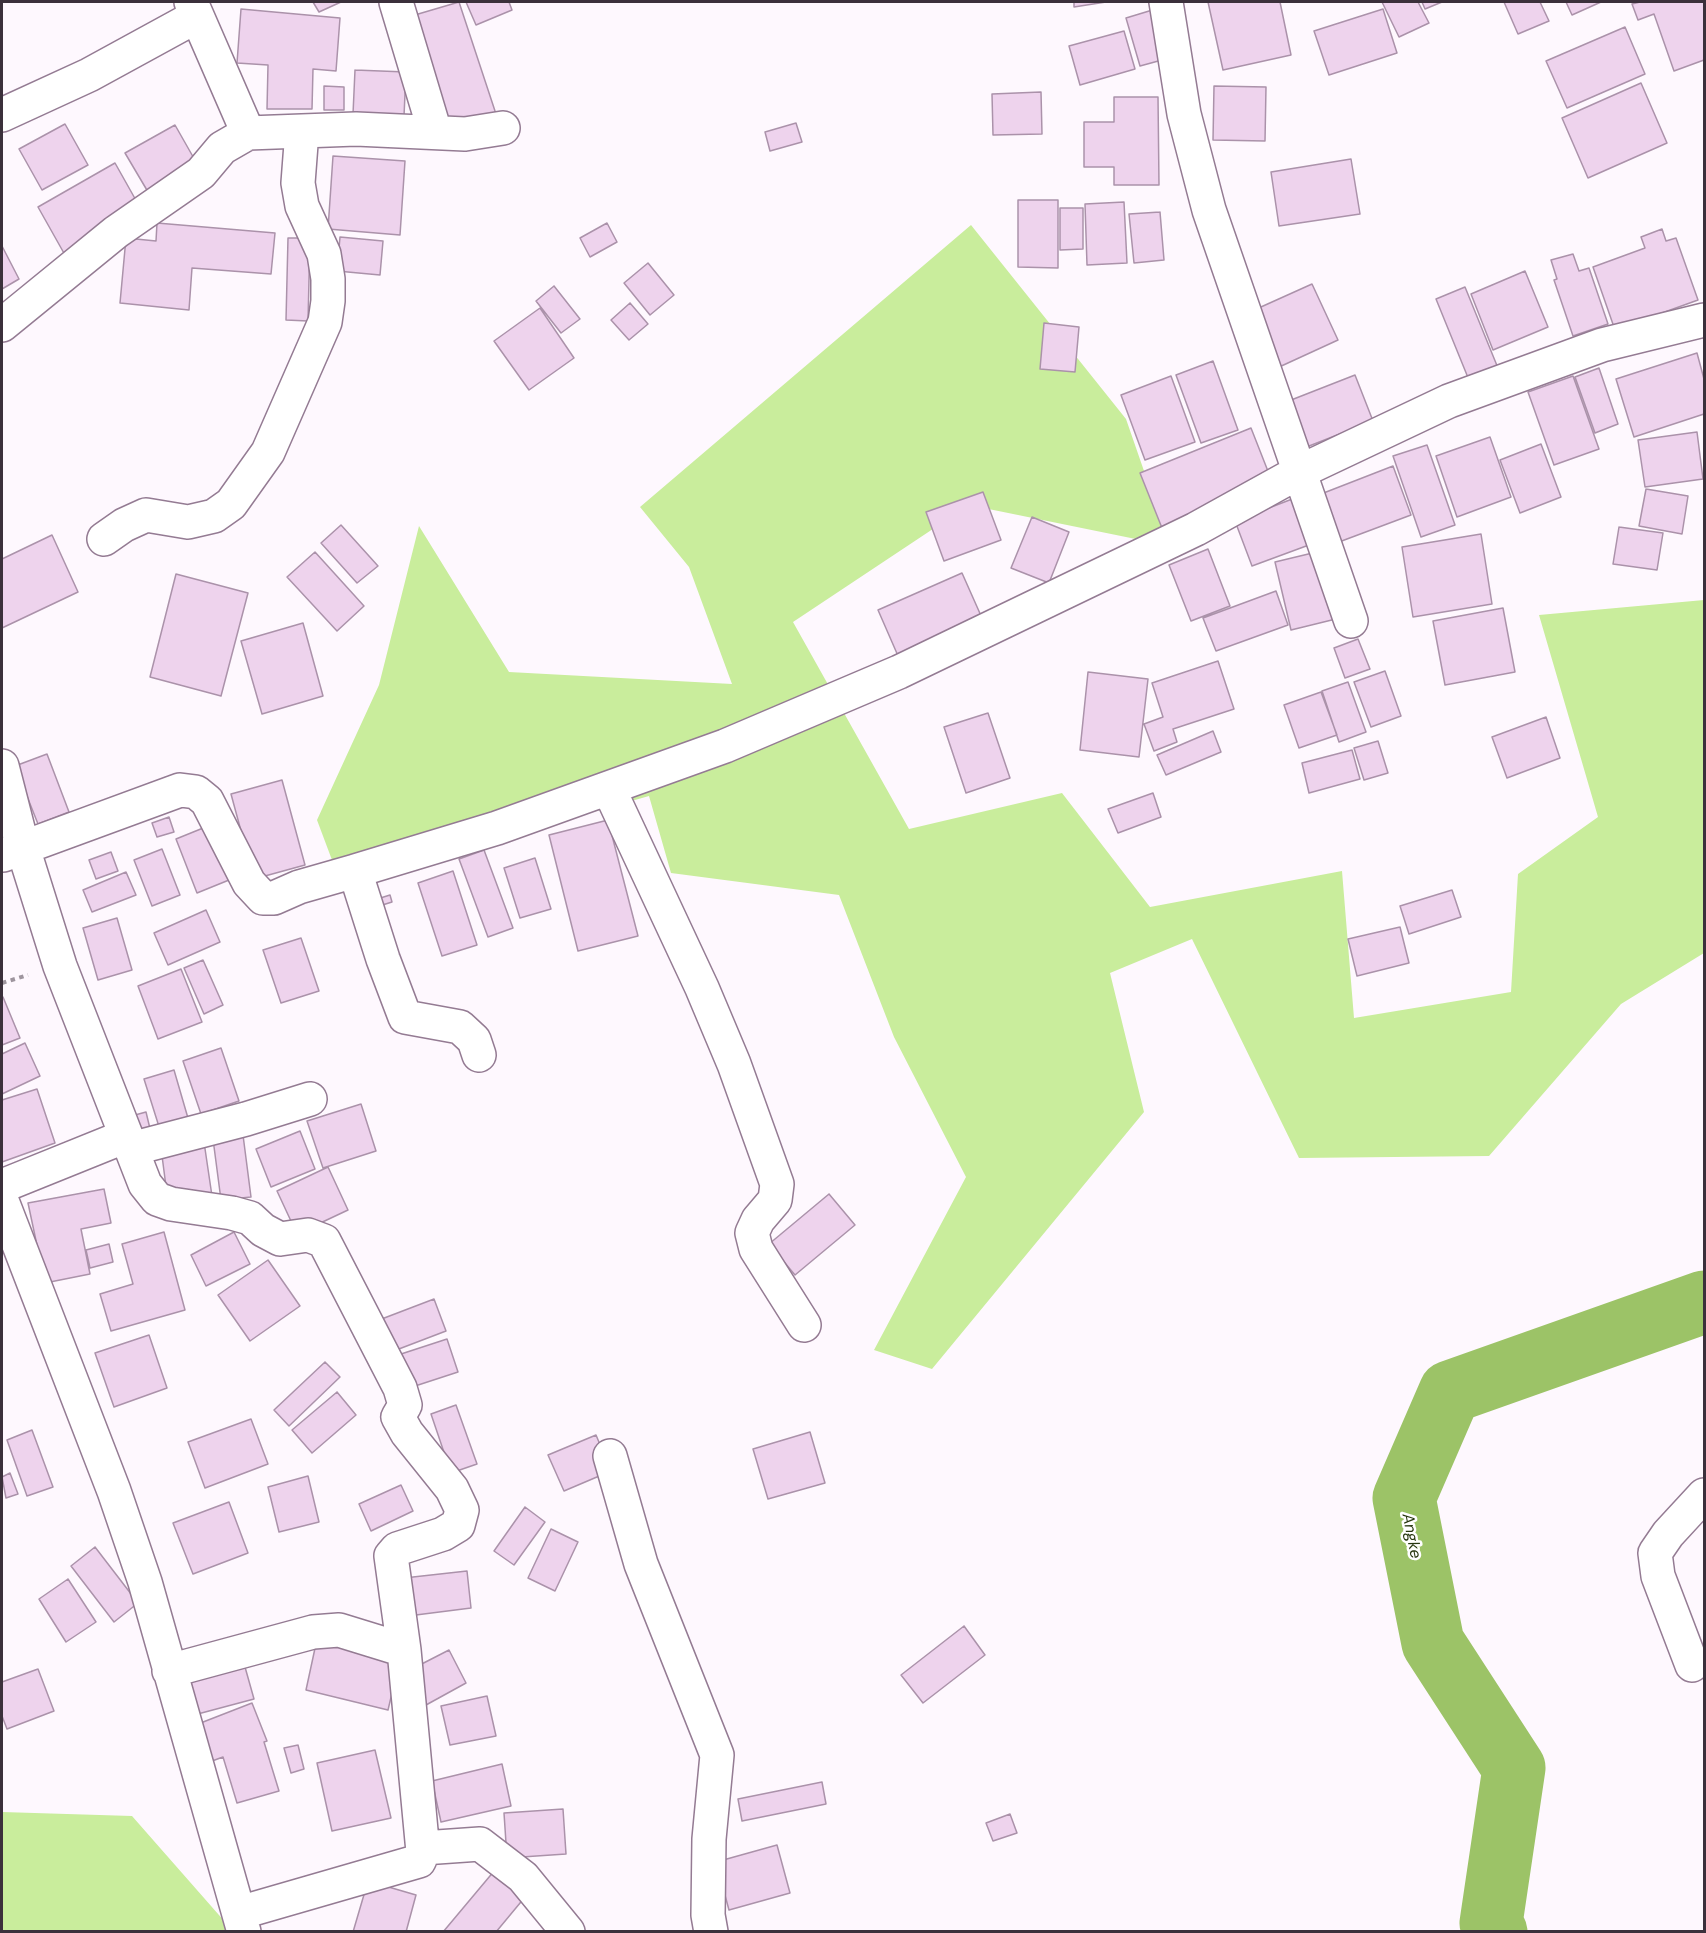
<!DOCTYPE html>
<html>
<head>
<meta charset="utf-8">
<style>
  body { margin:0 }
  #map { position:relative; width:1706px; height:1933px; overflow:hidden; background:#fef8fe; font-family:"DM Sans",sans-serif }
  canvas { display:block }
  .frame { position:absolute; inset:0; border:3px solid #3b303b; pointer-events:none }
</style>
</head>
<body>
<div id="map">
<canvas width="1706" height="1933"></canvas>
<div class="frame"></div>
</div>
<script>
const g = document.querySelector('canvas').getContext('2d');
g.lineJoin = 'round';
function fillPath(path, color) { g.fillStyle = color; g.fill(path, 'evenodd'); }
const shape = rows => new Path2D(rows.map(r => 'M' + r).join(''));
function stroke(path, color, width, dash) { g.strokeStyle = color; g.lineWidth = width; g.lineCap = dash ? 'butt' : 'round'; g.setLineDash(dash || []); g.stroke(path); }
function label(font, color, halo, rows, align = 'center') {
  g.font = font + ' "DM Sans",sans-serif'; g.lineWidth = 5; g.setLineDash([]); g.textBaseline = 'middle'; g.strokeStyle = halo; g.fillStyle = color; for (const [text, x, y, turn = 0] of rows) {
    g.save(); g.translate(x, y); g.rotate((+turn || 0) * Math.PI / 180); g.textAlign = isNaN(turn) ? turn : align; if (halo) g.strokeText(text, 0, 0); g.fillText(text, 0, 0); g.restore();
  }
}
fillPath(shape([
  [971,225,1126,419,1170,546,969,505,793,622,909,829,1062,793,1150,907,1342,871,1354,1018,1511,992,1518,874,1598,817,1539,615,1704,600,1704,953,1621,1004,1489,1156,1299,1158,1192,939,1110,973,1144,1112,932,1369,874,1350,966,1177,894,1037,839,895,671,873,649,796,341,884,317,820,379,685,419,526,509,672,732,684,689,567,640,507],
  [2,1812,132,1816,233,1931,2,1932]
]), '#c9ed9c');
stroke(shape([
  [1496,1932,1491,1923,1514,1768,1433,1643,1404,1498,1450,1392,1704,1302]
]), '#9cc367', 63);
const building = shape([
  [313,2,341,2,319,12,313,2],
  [459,2,496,114,446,131,408,17,459,2],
  [466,2,509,2,512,10,476,25,466,2],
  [1074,2,1106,2,1074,7,1074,2],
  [1208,2,1280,2,1291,55,1223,70,1208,2],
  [1382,2,1418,2,1429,23,1399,37,1382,2],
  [1422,2,1442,2,1425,9,1422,2],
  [1504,2,1540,2,1549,21,1518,34,1504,2],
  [1566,2,1601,2,1572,15,1566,2],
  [1640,2,1704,2,1704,60,1674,71,1654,14,1638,20,1632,4,1640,2],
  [1159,8,1173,57,1140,66,1126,18,1159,8],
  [241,9,340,18,336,71,313,69,312,109,267,109,268,65,237,63,241,9],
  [1383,9,1397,53,1329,75,1314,31,1383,9],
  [1625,27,1645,74,1567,108,1546,61,1625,27],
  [1124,31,1135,69,1080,85,1069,46,1124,31],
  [355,70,406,72,404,116,353,114,355,70],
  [1641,83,1667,143,1588,178,1562,118,1641,83],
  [324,86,344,87,344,110,324,110,324,86],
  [1214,86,1266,87,1265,141,1213,140,1214,86],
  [1041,92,1042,134,993,135,992,94,1041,92],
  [1114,97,1158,97,1159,185,1114,185,1114,167,1084,167,1084,122,1114,122,1114,97],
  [796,123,802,142,770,151,765,132,796,123],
  [65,124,88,165,42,190,19,149,65,124],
  [175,125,200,169,151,197,125,153,175,125],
  [333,156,405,161,400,235,328,229,333,156],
  [1351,159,1360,214,1279,226,1271,172,1351,159],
  [115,163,142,211,65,255,38,207,115,163],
  [1018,200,1058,200,1058,268,1018,267,1018,200],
  [1124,202,1127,263,1087,265,1085,204,1124,202],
  [1060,208,1083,208,1083,249,1060,250,1060,208],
  [1160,212,1164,260,1134,263,1129,214,1160,212],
  [157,223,275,233,271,274,192,268,189,310,120,303,126,238,156,241,157,223],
  [607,223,617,242,590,257,580,238,607,223],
  [1662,229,1666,241,1676,238,1698,300,1615,330,1593,267,1645,248,1641,237,1662,229],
  [340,237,383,241,380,275,337,271,340,237],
  [288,238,310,238,308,321,286,320,288,238],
  [2,246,19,279,2,289,2,246],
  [1573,254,1579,271,1589,268,1608,324,1573,336,1554,280,1557,279,1551,260,1573,254],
  [648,263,674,295,650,315,624,283,648,263],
  [1525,271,1548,327,1493,350,1471,294,1525,271],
  [1312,284,1338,340,1277,368,1252,311,1312,284],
  [554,286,580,319,561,333,536,301,554,286],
  [1465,287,1500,373,1471,385,1436,299,1465,287],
  [630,303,648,324,629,340,611,320,630,303],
  [540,308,574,358,529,390,494,341,540,308],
  [1044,323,1079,327,1075,372,1040,369,1044,323],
  [1697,353,1704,379,1704,414,1634,437,1616,379,1697,353],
  [1213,361,1238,430,1201,443,1176,375,1213,361],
  [1599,368,1618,424,1595,433,1575,377,1599,368],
  [1355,375,1373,421,1304,448,1286,402,1355,375],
  [1171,376,1195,442,1145,460,1121,395,1171,376],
  [1573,376,1599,449,1554,465,1528,392,1573,376],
  [1251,428,1273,484,1162,528,1140,473,1251,428],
  [1697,432,1703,479,1645,487,1638,440,1697,432],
  [1490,437,1511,497,1457,517,1436,456,1490,437],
  [1541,444,1561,497,1520,513,1500,460,1541,444],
  [1427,445,1455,525,1421,537,1393,456,1427,445],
  [1393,466,1411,515,1339,542,1321,494,1393,466],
  [1646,489,1688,496,1682,534,1639,526,1646,489],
  [983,492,1001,540,944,561,926,512,983,492],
  [1300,496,1317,542,1252,566,1235,521,1300,496],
  [1032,517,1069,532,1049,583,1011,568,1032,517],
  [341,525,378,566,357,583,321,543,341,525],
  [1619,527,1663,533,1657,570,1613,564,1619,527],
  [1481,534,1492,604,1413,617,1402,547,1481,534],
  [52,535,78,592,2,628,2,559,52,535],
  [1208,549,1230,606,1191,621,1169,565,1208,549],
  [1325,550,1340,618,1291,630,1275,562,1325,550],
  [315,552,364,606,337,631,287,577,315,552],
  [962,573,986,627,902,665,878,610,962,573],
  [176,574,248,593,221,696,150,677,176,574],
  [1276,591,1288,625,1216,651,1203,618,1276,591],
  [1503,608,1515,672,1445,685,1433,621,1503,608],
  [303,623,323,696,262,714,241,641,303,623],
  [1358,639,1370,669,1345,678,1334,648,1358,639],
  [1218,661,1234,709,1173,729,1177,742,1154,751,1144,724,1163,717,1152,683,1218,661],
  [1385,671,1401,716,1371,727,1354,682,1385,671],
  [1088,672,1148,679,1139,757,1080,750,1088,672],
  [1348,682,1366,732,1339,742,1322,691,1348,682],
  [1321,692,1337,735,1299,748,1284,705,1321,692],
  [988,713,1010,778,966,793,944,727,988,713],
  [1546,717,1560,758,1507,778,1492,737,1546,717],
  [1213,731,1221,752,1166,775,1157,755,1213,731],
  [1378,741,1388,773,1364,780,1354,748,1378,741],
  [1352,750,1360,779,1309,793,1302,763,1352,750],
  [47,754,69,812,38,824,15,766,47,754],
  [282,780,305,865,254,879,231,794,282,780],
  [1153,793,1161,817,1118,833,1108,809,1153,793],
  [169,817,174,832,157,837,152,823,169,817],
  [608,820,638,936,578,951,549,835,608,820],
  [213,824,234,878,197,893,176,839,213,824],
  [162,849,180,895,152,906,134,860,162,849],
  [484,850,513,928,488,937,459,859,484,850],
  [111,852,118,871,96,879,89,860,111,852],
  [535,858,551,909,520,918,504,868,535,858],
  [453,871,477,945,442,956,418,883,453,871],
  [126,872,136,895,92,912,83,890,126,872],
  [1452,890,1461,917,1409,934,1400,906,1452,890],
  [390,895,392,902,376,907,374,900,390,895],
  [206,910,220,942,168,965,154,933,206,910],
  [117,918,132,970,98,980,83,928,117,918],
  [1400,927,1409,963,1357,976,1348,939,1400,927],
  [301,938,319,991,281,1003,263,950,301,938],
  [203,960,223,1005,204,1014,184,968,203,960],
  [181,969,202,1022,158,1039,138,986,181,969],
  [3,997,20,1038,2,1045,2,998,3,997],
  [25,1043,40,1076,2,1094,2,1054,25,1043],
  [221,1048,239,1101,201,1114,183,1061,221,1048],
  [174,1070,190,1125,161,1133,144,1079,174,1070],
  [37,1089,55,1143,2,1162,2,1100,37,1089],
  [361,1104,376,1151,323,1168,307,1121,361,1104],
  [146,1112,152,1137,142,1140,135,1115,146,1112],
  [300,1131,315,1169,271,1187,256,1149,300,1131],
  [243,1135,251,1197,221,1200,213,1139,243,1135],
  [204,1142,212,1196,168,1202,161,1148,204,1142],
  [328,1167,348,1210,297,1234,277,1191,328,1167],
  [104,1189,111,1223,81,1229,90,1274,45,1283,28,1203,104,1189],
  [829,1194,855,1225,795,1275,769,1244,829,1194],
  [164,1232,185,1310,111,1331,100,1294,133,1284,122,1244,164,1232],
  [234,1232,250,1264,206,1286,191,1255,234,1232],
  [109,1244,113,1262,90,1268,86,1250,109,1244],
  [268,1260,300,1306,250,1341,218,1295,268,1260],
  [434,1299,446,1331,391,1352,379,1320,434,1299],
  [149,1335,167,1388,114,1407,95,1353,149,1335],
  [447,1339,458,1372,409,1388,398,1355,447,1339],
  [325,1362,340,1377,289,1426,274,1410,325,1362],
  [337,1392,356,1415,312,1453,292,1430,337,1392],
  [456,1405,477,1464,451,1473,431,1414,456,1405],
  [251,1419,268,1464,205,1488,188,1442,251,1419],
  [32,1430,53,1487,27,1496,7,1440,32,1430],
  [810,1432,825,1483,768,1499,753,1449,810,1432],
  [596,1435,611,1471,564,1491,548,1455,596,1435],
  [10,1473,18,1494,6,1498,2,1477,10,1473],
  [308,1476,319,1522,279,1532,268,1487,308,1476],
  [401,1485,413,1511,371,1531,359,1504,401,1485],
  [229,1502,248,1553,193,1574,173,1523,229,1502],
  [525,1507,545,1522,514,1565,494,1551,525,1507],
  [551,1529,578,1542,555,1591,528,1578,551,1529],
  [95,1547,138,1603,114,1622,71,1566,95,1547],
  [467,1571,471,1608,408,1616,404,1578,467,1571],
  [68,1579,96,1622,66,1642,39,1599,68,1579],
  [964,1626,985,1655,923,1703,901,1675,964,1626],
  [317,1639,400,1659,388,1710,306,1690,317,1639],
  [449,1650,466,1683,426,1705,408,1671,449,1650],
  [245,1667,254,1699,194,1715,186,1683,245,1667],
  [38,1669,54,1711,7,1729,2,1716,2,1682,38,1669],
  [487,1696,496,1736,450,1745,441,1706,487,1696],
  [252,1703,267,1741,264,1742,279,1791,237,1803,223,1757,212,1761,198,1724,252,1703],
  [298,1745,304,1769,291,1773,284,1748,298,1745],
  [375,1750,391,1818,332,1831,317,1763,375,1750],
  [502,1764,511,1806,441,1822,432,1781,502,1764],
  [822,1782,826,1804,742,1821,738,1799,822,1782],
  [563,1809,566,1854,507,1858,504,1813,563,1809],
  [1010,1814,1017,1833,993,1841,986,1823,1010,1814],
  [777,1845,790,1893,729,1910,716,1862,777,1845],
  [500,1864,530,1891,496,1932,443,1932,500,1864],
  [368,1881,416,1895,406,1932,353,1932,368,1881]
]);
fillPath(building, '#eed3ed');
stroke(building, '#ab92aa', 1.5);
const street = shape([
  [191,2,248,133],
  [396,2,435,132],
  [1166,2,1184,114,1209,210,1351,621],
  [2,115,89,75,197,16],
  [2,325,116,232,201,173,222,148,248,133,356,129,465,134,503,128],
  [104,539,124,525,146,515,188,522,214,516,231,504,268,452,325,322,328,301,328,279,324,254,302,206,298,183,302,131],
  [2,766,23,848,60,966,145,1184,157,1199,171,1204,232,1213,250,1218,263,1230,280,1239,308,1235,324,1241,400,1388,405,1405,398,1417,407,1433,452,1489,462,1510,458,1525,443,1534,397,1549,391,1556,404,1650,423,1852,419,1861,239,1913],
  [609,789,702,988,734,1064,777,1184,775,1200,758,1220,752,1233,756,1249,804,1325],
  [3,855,180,790,196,792,207,801,249,883,263,898,274,898,299,887,355,871,383,959,405,1017,460,1027,474,1040,479,1055],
  [355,871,497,828,725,746,899,672,1196,529,1299,472,1449,401,1602,345,1704,320],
  [131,1149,246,1119,310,1099],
  [2,1186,126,1136],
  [2,1201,114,1491,145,1582,244,1932],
  [610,1456,641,1564,717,1755,709,1839,708,1915,711,1932],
  [1692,1665,1658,1576,1655,1553,1668,1534,1704,1495],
  [169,1671,313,1632,339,1630,404,1650],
  [423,1848,480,1844,523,1877,568,1932]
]);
stroke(street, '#947b93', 36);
stroke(shape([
  [2,983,28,975]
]), '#9e959e', 4, [4.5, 4.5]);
stroke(street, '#fff', 33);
label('italic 16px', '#273710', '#fff', [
  ["Angke",1411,1536,79]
]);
</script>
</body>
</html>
